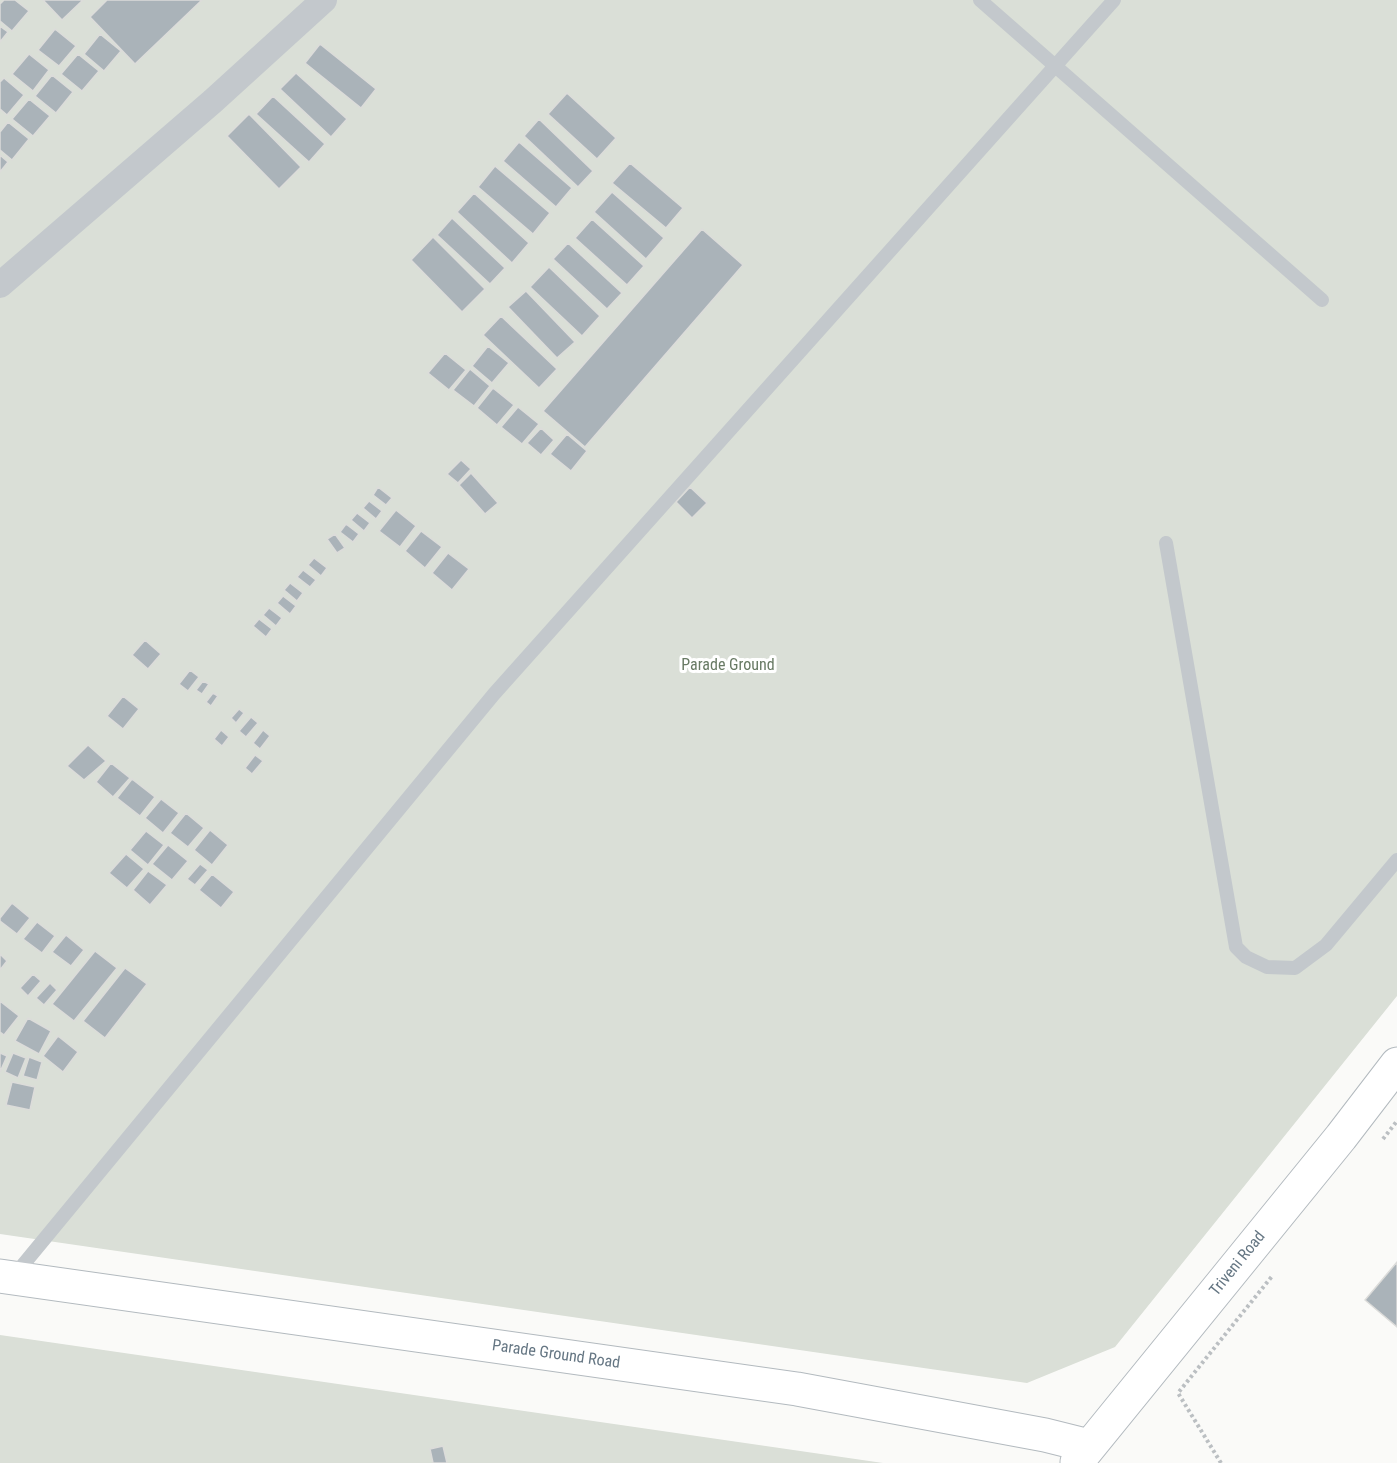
<!DOCTYPE html>
<html>
<head>
<meta charset="utf-8">
<style>
  body { margin:0 }
  canvas { display:block; background:#fafaf8 }
</style>
</head>
<body>
<canvas width="1397" height="1463"></canvas>
<script>
const g = document.querySelector('canvas').getContext('2d');
g.lineJoin = 'round';
function fillPath(path, color) { g.fillStyle = color; g.fill(path, 'evenodd'); }
const shape = rows => new Path2D(rows.map(r => 'M' + r).join(''));
function stroke(path, color, width, dash) { g.strokeStyle = color; g.lineWidth = width; g.lineCap = dash ? 'butt' : 'round'; g.setLineDash(dash || []); g.stroke(path); }
function label(font, color, halo, rows, align = 'center') {
  g.font = font + ' "Roboto Condensed",sans-serif'; g.lineWidth = 6; g.setLineDash([]); g.textBaseline = 'middle'; g.strokeStyle = halo; g.fillStyle = color; for (const [text, x, y, turn = 0] of rows) {
    g.save(); g.translate(x, y); g.rotate((+turn || 0) * Math.PI / 180); g.textAlign = isNaN(turn) ? turn : align; if (halo) g.strokeText(text, 0, 0); g.fillText(text, 0, 0); g.restore();
  }
}
fillPath(shape([
  [0,0,1397,0,1397,996,1115,1347,1027,1383,0,1234],
  [0,1335,883,1463,0,1463]
]), '#dadfd7');
const building = shape([
  [4,0,15,0,29,11,12,31,0,21,0,4,4,0],
  [43,0,83,0,62,20,43,0],
  [107,0,202,0,135,64,90,17,107,0],
  [0,26,8,32,0,42,0,26],
  [55,29,76,46,59,66,38,50,55,29],
  [100,34,121,51,104,71,84,54,100,34],
  [320,44,376,89,361,108,305,63,320,44],
  [29,54,49,70,33,91,12,74,29,54],
  [78,54,99,71,82,91,61,74,78,54],
  [296,73,347,119,331,137,280,89,296,73],
  [52,75,73,92,56,113,35,96,52,75],
  [4,78,24,95,7,115,0,109,0,82,4,78],
  [567,93,616,138,597,159,548,114,567,93],
  [273,96,325,144,309,162,256,114,273,96],
  [29,99,50,116,33,136,12,119,29,99],
  [249,114,301,167,279,189,227,136,249,114],
  [539,119,593,171,578,187,524,136,539,119],
  [8,122,29,139,12,160,0,150,0,132,8,122],
  [519,142,572,188,556,207,503,161,519,142],
  [0,155,8,162,0,172,0,155],
  [630,163,683,208,666,228,612,183,630,163],
  [495,166,550,213,533,234,478,187,495,166],
  [612,192,664,238,646,259,594,212,612,192],
  [474,193,529,243,512,263,457,212,474,193],
  [452,218,505,268,490,284,437,235,452,218],
  [592,219,644,266,627,285,575,238,592,219],
  [702,229,743,265,585,447,543,411,702,229],
  [433,237,485,289,462,312,411,260,433,237],
  [568,243,622,293,607,309,553,259,568,243],
  [549,267,600,316,582,336,530,287,549,267],
  [526,291,575,342,557,358,508,307,526,291],
  [501,316,557,369,539,388,483,335,501,316],
  [488,346,509,363,492,383,472,366,488,346],
  [445,353,466,370,449,390,428,373,445,353],
  [470,369,490,386,474,406,453,390,470,369],
  [493,388,514,405,497,425,477,408,493,388],
  [518,407,539,424,522,444,501,427,518,407],
  [541,428,554,440,541,455,527,443,541,428],
  [567,434,587,451,571,471,550,454,567,434],
  [461,460,471,469,458,483,447,474,461,460],
  [471,473,498,503,485,514,459,485,471,473],
  [378,487,392,498,386,505,373,495,378,487],
  [690,487,707,503,692,518,676,502,690,487],
  [369,501,382,511,376,519,363,508,369,501],
  [396,510,416,526,400,547,379,531,396,510],
  [357,513,370,523,364,531,351,520,357,513],
  [346,524,359,534,353,542,340,532,346,524],
  [421,531,442,547,425,568,405,551,421,531],
  [335,534,345,548,337,553,327,539,335,534],
  [448,553,469,569,452,590,432,573,448,553],
  [314,558,327,568,321,576,308,565,314,558],
  [303,570,316,580,310,587,297,577,303,570],
  [290,583,303,593,297,601,284,590,290,583],
  [283,596,296,606,290,614,277,603,283,596],
  [269,608,282,618,276,626,263,615,269,608],
  [259,619,272,629,266,637,253,626,259,619],
  [145,640,161,654,148,669,132,655,145,640],
  [190,670,199,677,188,691,179,684,190,670],
  [203,681,209,684,202,694,196,690,203,681],
  [213,693,218,696,211,706,206,702,213,693],
  [123,696,139,709,123,729,107,716,123,696],
  [239,709,244,713,236,723,231,718,239,709],
  [251,717,258,723,246,737,239,731,251,717],
  [221,730,229,737,222,746,214,739,221,730],
  [263,730,270,736,260,749,253,743,263,730],
  [88,745,106,761,84,780,67,766,88,745],
  [255,755,263,761,252,774,245,768,255,755],
  [111,763,130,778,113,797,96,782,111,763],
  [132,779,155,797,140,816,117,798,132,779],
  [161,799,179,813,163,833,145,818,161,799],
  [186,813,204,828,188,847,170,833,186,813],
  [210,830,228,845,212,865,194,850,210,830],
  [146,831,164,845,148,865,130,850,146,831],
  [168,845,188,861,172,880,152,864,168,845],
  [126,854,144,869,127,888,109,873,126,854],
  [200,864,208,870,195,885,187,879,200,864],
  [148,871,167,885,150,905,133,890,148,871],
  [212,874,234,892,221,908,199,890,212,874],
  [12,903,30,918,17,934,0,921,0,918,12,903],
  [37,922,55,936,42,953,23,939,37,922],
  [66,935,84,950,71,966,52,952,66,935],
  [95,951,117,968,74,1021,52,1004,95,951],
  [0,954,7,961,0,970,0,954],
  [125,968,147,984,105,1038,83,1021,125,968],
  [33,974,41,981,28,996,20,988,33,974],
  [50,983,57,990,44,1005,36,998,50,983],
  [0,1001,19,1016,4,1035,0,1032,0,1001],
  [28,1018,51,1031,39,1054,15,1041,28,1018],
  [58,1036,78,1052,63,1072,43,1056,58,1036],
  [0,1053,7,1056,0,1072,0,1053],
  [13,1053,26,1058,18,1078,5,1072,13,1053],
  [29,1057,42,1062,37,1080,23,1076,29,1057],
  [12,1082,35,1087,30,1110,6,1105,12,1082],
  [1397,1262,1397,1327,1365,1300,1397,1262],
  [443,1446,447,1463,433,1463,430,1449,443,1446]
]);
fillPath(building, '#aab3b9');
stroke(building, '#dcdcda', 1.5);
const secondary = shape([
  [0,1276,797,1389,1045,1435,1089,1446],
  [1077,1462,1341,1137,1397,1064]
]);
stroke(secondary, '#b3babf', 35);
stroke(shape([
  [1383,1139,1397,1121],
  [1221,1463,1178,1393,1273,1275]
]), '#bbbfc2', 4, [3, 3]);
stroke(shape([
  [980,0,1322,300],
  [1166,543,1236,947,1246,957,1267,967,1295,968,1326,945,1397,860],
  [13,1277,494,694,1114,0]
]), '#c3c8cc', 14);
stroke(shape([
  [0,285,213,101,324,0]
]), '#c3c8cc', 26);
stroke(secondary, '#fff', 33);
label('16px', '#687a64', '#fff', [
  ["Parade Ground",728,666]
]);
label('16px', '#657683', '#fff', [
  ["Triveni Road",1238,1264,-51],
  ["Parade Ground Road",556,1355,8]
]);
</script>
</body>
</html>
